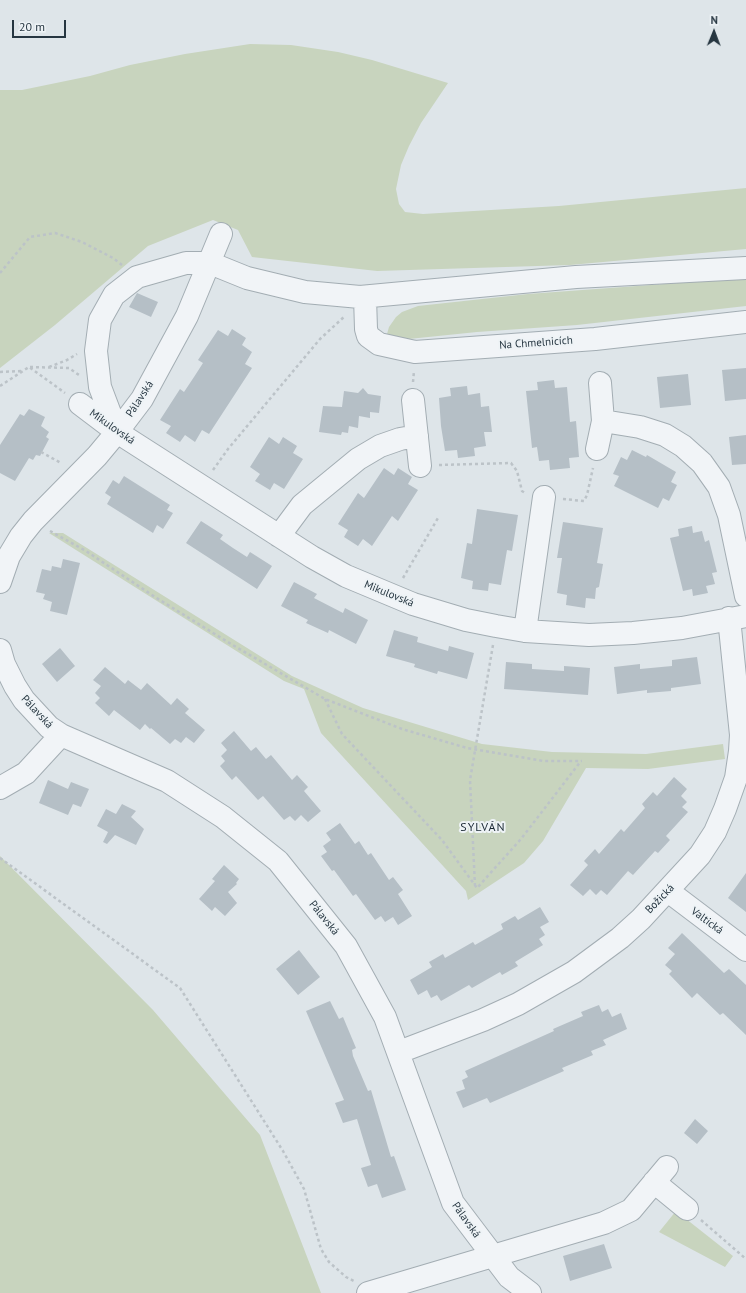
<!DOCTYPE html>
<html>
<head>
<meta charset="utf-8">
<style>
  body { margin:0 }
  #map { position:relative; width:746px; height:1293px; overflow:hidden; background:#dee5e9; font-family:"PT Sans",sans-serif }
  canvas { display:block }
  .north { position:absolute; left:694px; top:12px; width:40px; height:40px; -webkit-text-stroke:3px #eef3f6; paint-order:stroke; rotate:1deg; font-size:11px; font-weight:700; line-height:16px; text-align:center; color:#263641 }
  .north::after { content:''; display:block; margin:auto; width:14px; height:18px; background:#263641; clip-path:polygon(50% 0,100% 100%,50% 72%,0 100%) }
  .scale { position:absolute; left:12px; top:20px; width:54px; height:18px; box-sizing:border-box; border:2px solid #263641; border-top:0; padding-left:5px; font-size:12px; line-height:14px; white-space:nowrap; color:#263641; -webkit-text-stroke:3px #eef3f6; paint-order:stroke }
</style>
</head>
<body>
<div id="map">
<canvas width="746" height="1293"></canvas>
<div class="north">N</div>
<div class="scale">20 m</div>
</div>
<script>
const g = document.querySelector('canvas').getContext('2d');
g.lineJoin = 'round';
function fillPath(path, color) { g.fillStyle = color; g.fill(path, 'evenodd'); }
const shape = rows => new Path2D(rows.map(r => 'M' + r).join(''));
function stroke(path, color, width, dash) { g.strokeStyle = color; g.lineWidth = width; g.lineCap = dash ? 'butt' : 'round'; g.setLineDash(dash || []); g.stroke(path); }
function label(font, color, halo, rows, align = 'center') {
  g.font = font + ' "PT Sans",sans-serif'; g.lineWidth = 4; g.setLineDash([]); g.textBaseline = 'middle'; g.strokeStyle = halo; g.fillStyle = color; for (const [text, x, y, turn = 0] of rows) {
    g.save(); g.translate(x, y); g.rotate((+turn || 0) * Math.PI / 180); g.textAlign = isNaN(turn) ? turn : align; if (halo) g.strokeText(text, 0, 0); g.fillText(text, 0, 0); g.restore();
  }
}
fillPath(shape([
  [250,44,291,45,338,52,372,60,448,83,421,123,409,146,401,165,396,189,399,204,405,212,423,214,559,206,746,188,746,249,570,265,377,271,252,257,238,230,213,220,148,246,55,325,0,368,0,90,22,90,90,76,130,65,185,54],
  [746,278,746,306,577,325,477,332,399,340,388,337,387,334,389,327,396,317,402,312,418,306,528,294],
  [49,533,63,533,292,676,363,708,482,744,552,752,646,754,723,744,725,759,648,769,586,768,543,841,524,863,468,900,466,891,321,733,304,689,284,681],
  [0,856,153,1010,260,1135,321,1293,0,1293],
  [676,1211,733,1256,725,1267,659,1232]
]), '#c8d4be');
fillPath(shape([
  [137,293,158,302,151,317,129,307],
  [232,329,246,338,242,345,252,352,245,364,252,368,209,434,202,430,195,442,185,435,180,442,166,433,171,426,160,420,180,389,184,392,194,377,203,363,198,360,218,330,228,336],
  [746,368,746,399,725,401,722,370],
  [688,374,691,405,660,408,657,377],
  [554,380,555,388,567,387,570,422,576,421,579,457,569,458,570,468,550,470,549,460,539,461,537,447,532,448,526,391,538,390,537,382],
  [467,386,468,395,480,393,481,407,489,406,492,432,484,432,486,446,474,448,475,456,458,458,457,450,445,451,441,426,439,398,451,396,450,388],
  [363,388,368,394,381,396,379,413,370,412,370,418,359,416,358,428,349,426,348,433,342,432,341,435,319,432,323,406,342,407,344,391,358,393],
  [29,409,45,417,41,426,49,432,46,437,49,439,40,456,36,455,33,460,29,458,15,481,0,473,0,445,20,414,24,416],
  [746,435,746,464,732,465,729,437],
  [269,437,279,444,283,437,297,446,293,453,303,459,284,489,274,483,270,490,255,481,260,474,250,467],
  [632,450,646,457,647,455,676,472,671,482,677,485,669,501,663,498,658,508,614,486,619,476,613,474,621,457,627,460],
  [384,468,394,475,398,468,412,477,408,484,418,490,398,521,392,516,372,546,363,539,358,546,344,537,348,530,338,524,358,493,364,498],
  [124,476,170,505,167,510,173,513,163,529,157,525,153,533,107,504,111,497,105,493,113,480,119,484],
  [477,509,518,515,512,551,507,550,501,585,489,583,488,591,472,589,473,581,461,578,467,543,472,544],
  [201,521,223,535,220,539,233,548,247,557,250,552,272,566,257,589,186,543],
  [563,522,603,528,597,563,603,564,599,587,596,588,595,599,586,598,585,608,566,605,567,595,557,593,562,558,557,558],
  [692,526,693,533,702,531,705,542,709,540,717,572,712,573,715,584,706,586,708,593,693,596,692,589,683,591,670,538,679,536,678,529],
  [63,559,80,563,67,615,50,611,52,602,43,599,45,594,36,592,42,569,51,571,52,566,61,568],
  [294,582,317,594,314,598,343,613,345,608,368,620,356,644,329,630,328,633,306,623,308,620,281,606],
  [394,630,418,637,417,642,448,651,449,646,474,653,467,679,438,671,437,674,414,667,415,664,386,656],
  [60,648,75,666,57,682,42,664],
  [697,657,701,684,671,688,671,691,647,693,647,690,617,694,614,667,640,664,640,669,672,666,672,660],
  [506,662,532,664,532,669,564,671,564,666,590,668,588,695,504,689],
  [105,667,125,684,128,680,141,690,147,683,171,705,177,698,189,709,185,713,205,730,194,743,186,737,181,743,175,739,170,744,151,728,150,729,145,724,140,730,114,710,109,716,95,703,100,698,95,693,101,686,93,680],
  [234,731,251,751,256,747,266,759,271,755,292,780,297,775,308,787,304,791,321,811,308,822,301,815,295,821,290,816,284,820,263,796,258,800,236,776,232,780,220,766,225,761,221,756,227,750,221,743],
  [674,777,687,789,681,796,687,802,682,807,688,812,666,836,670,840,658,853,655,851,633,875,628,871,607,895,601,890,596,895,590,889,583,896,570,885,588,865,584,861,595,849,599,854,621,829,624,832,645,808,642,804,653,792,657,796],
  [48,780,68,789,71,782,89,789,81,807,73,804,68,815,39,803],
  [122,804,136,811,131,817,144,829,136,845,115,835,107,844,103,842,108,832,97,826,106,809,116,814],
  [340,823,355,844,359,841,368,855,371,853,389,880,393,877,403,890,398,894,412,916,398,925,393,917,385,922,381,916,375,920,356,894,353,896,334,870,332,871,321,856,327,852,323,846,331,840,326,833],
  [224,865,239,879,236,883,237,884,228,892,237,903,225,916,215,907,212,911,199,899,215,881,212,879],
  [746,873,746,912,728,898],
  [540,907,549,922,540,927,545,935,539,939,543,945,515,962,518,966,502,975,500,972,472,988,469,985,441,1001,437,995,431,998,427,990,418,995,410,980,432,967,429,962,443,954,445,958,473,942,475,945,503,929,501,924,515,916,518,920],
  [682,933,724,973,729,969,746,985,746,1035,723,1013,720,1015,697,993,692,998,669,974,672,971,665,965,675,954,668,948],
  [299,950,320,977,298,995,276,969],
  [330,1001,339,1019,343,1017,356,1048,352,1050,353,1056,368,1091,371,1090,391,1157,394,1156,406,1190,382,1198,377,1184,368,1187,361,1168,371,1165,357,1119,343,1123,335,1103,344,1100,306,1011],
  [599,1005,602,1012,608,1009,612,1017,621,1013,627,1029,603,1040,606,1045,591,1051,593,1055,562,1068,564,1071,490,1103,487,1098,463,1108,456,1092,465,1089,462,1080,468,1077,465,1071,554,1031,553,1029,583,1016,581,1012],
  [695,1119,708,1131,697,1144,684,1133],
  [604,1244,612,1268,570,1281,563,1256]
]), '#b5bfc6');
const minor = shape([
  [365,297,366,329,368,336,379,344,415,352,595,339,746,322],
  [413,400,420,466],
  [80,404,117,432,312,557,346,576,413,604,466,620,496,626,525,631,589,635,633,633,682,628,746,616],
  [603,421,640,427,665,435,683,446,702,463,719,487,729,515,746,596],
  [117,432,100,387,96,351,100,320,114,295,137,277,186,263,210,263,247,278,305,292,360,297,576,277,746,268],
  [597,449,603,421,600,383],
  [279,536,302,505,358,459,380,446,400,439,417,436],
  [0,582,9,556,21,536,33,521,97,456,117,432,142,399,187,316,221,234],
  [525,631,544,497],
  [0,650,4,664,15,686,24,700,49,727,61,735,167,781,223,817,278,861,346,946,385,1017,453,1203,509,1277,530,1293],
  [0,788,26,773,61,735],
  [668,891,746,950],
  [399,1052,483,1020,518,1004,574,972,620,938,641,919,700,855,715,832,725,809,736,778,740,751,741,735,729,618],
  [654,1182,687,1209],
  [368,1293,604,1223,631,1210,667,1167]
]);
stroke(minor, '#a3adb3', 24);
stroke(shape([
  [0,273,30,237,55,233,82,242,113,258,122,265],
  [30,367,69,368,79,375],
  [49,367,67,360,77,354],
  [0,372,21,371],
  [413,382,414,371],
  [0,386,29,367,65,393],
  [41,452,61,463],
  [439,465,511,463,517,471,522,491,525,493],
  [213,470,228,449,320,339,345,316],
  [563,499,584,501,587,495,593,468],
  [50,531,86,551,155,597,231,644,325,699,402,729,467,748,543,761,582,761],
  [403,578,438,518],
  [325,699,342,734,442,840,477,888,521,839,581,761],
  [0,858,180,988,283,1151,304,1189,321,1249,329,1262,346,1277,354,1281],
  [475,886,470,780,493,645],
  [701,1220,746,1259]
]), '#bcc3c8', 2.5, [3, 3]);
stroke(minor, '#f1f4f7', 22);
label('11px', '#263641', '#eef3f6', [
  ["Na Chmelnicích",536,343,-4],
  ["Pálavská",140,399,-57],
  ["Mikulovská",112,427,35],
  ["Mikulovská",389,594,22],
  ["Pálavská",37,712,47],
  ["Božická",660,899,-46],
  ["Pálavská",324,918,51],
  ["Valtická",707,921,36],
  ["Pálavská",466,1220,55]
]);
g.letterSpacing = '1px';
label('12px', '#182632', '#eef3f6', [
  ["SYLVÁN",483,828]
]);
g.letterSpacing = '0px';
</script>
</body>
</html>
